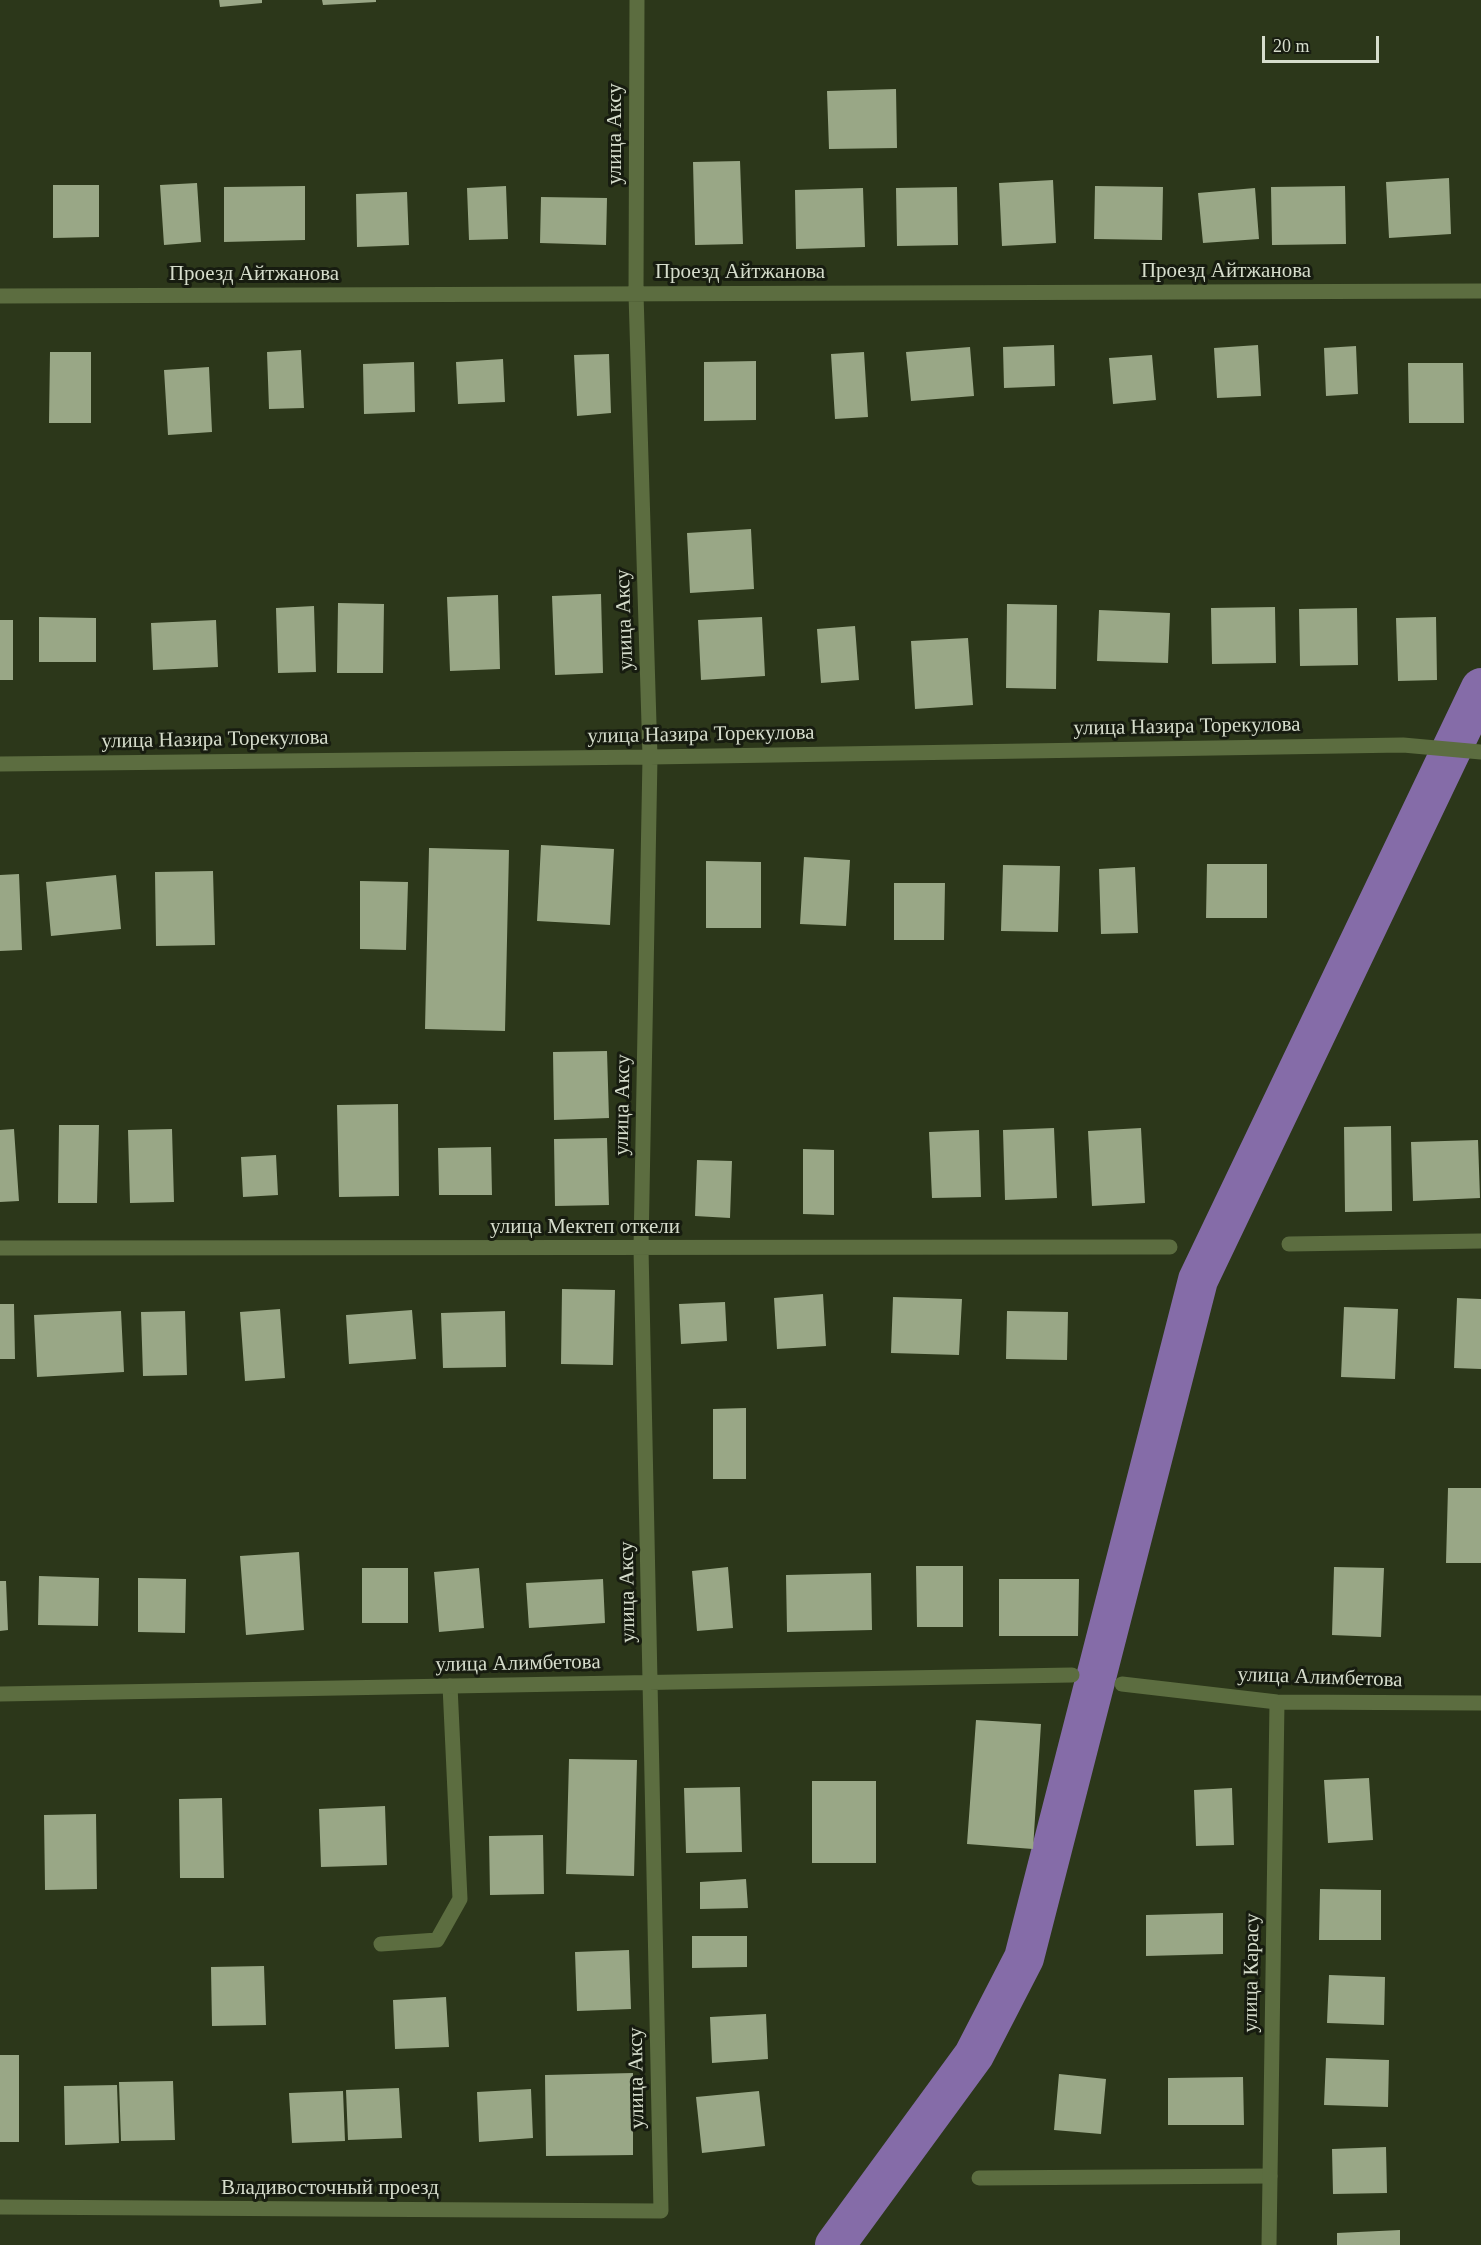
<!DOCTYPE html>
<html>
<head>
<meta charset="utf-8">
<style>
  body { margin:0 }
  #map { position:relative; width:1481px; height:2245px; overflow:hidden; background:#2c371a; font-family:Georgia,serif }
  canvas { display:block }
  .scale { position:absolute; left:1262px; top:36px; width:117px; height:27px; box-sizing:border-box; border:3px solid #d6ddcc; border-top:0; padding-left:8px; font-size:18px; line-height:21px; white-space:nowrap; color:#d6ddcc; -webkit-text-stroke:4px #171c10; paint-order:stroke }
</style>
</head>
<body>
<div id="map">
<canvas width="1481" height="2245"></canvas>
<div class="scale">20 m</div>
</div>
<script>
const g = document.querySelector('canvas').getContext('2d');
g.lineJoin = 'round';
const shape = rows => new Path2D(rows.map(r => 'M' + r).join(''));
function stroke(path, color, width, dash) { g.strokeStyle = color; g.lineWidth = width; g.lineCap = dash ? 'butt' : 'round'; g.setLineDash(dash || []); g.stroke(path); }
function fillPath(path, color) { g.fillStyle = color; g.fill(path, 'evenodd'); }
function label(font, color, halo, rows, align = 'center') {
  g.font = font + ' Georgia,serif'; g.lineWidth = 6; g.setLineDash([]); g.textBaseline = 'middle'; g.strokeStyle = halo; g.fillStyle = color; for (const [text, x, y, turn = 0] of rows) {
    g.save(); g.translate(x, y); g.rotate((+turn || 0) * Math.PI / 180); g.textAlign = isNaN(turn) ? turn : align; if (halo) g.strokeText(text, 0, 0); g.fillText(text, 0, 0); g.restore();
  }
}
stroke(shape([
  [835,2245,974,2055,1024,1958,1198,1280,1481,688]
]), '#856ca8', 40);
fillPath(shape([
  [219,0,262,0,262,3,220,7],
  [322,0,376,0,376,2,323,5],
  [896,89,897,148,829,149,827,91],
  [740,161,743,244,695,245,693,162],
  [1449,178,1451,234,1389,238,1386,182],
  [1053,180,1056,243,1002,246,999,183],
  [197,183,201,242,164,245,160,185],
  [53,185,99,185,99,237,53,238],
  [305,186,305,240,224,242,224,187],
  [506,186,508,239,469,240,467,188],
  [1095,186,1163,187,1162,240,1094,239],
  [1345,186,1346,244,1272,245,1271,187],
  [957,187,958,245,897,246,896,188],
  [863,188,865,247,796,249,795,190],
  [1255,188,1259,239,1203,243,1198,193],
  [407,192,409,245,357,247,356,194],
  [541,197,607,198,606,245,540,243],
  [1054,345,1055,386,1004,388,1003,347],
  [1258,345,1261,396,1217,398,1214,348],
  [1356,346,1358,394,1326,396,1324,348],
  [970,347,974,396,911,401,906,352],
  [301,350,304,408,269,409,267,352],
  [50,352,91,352,91,423,49,423],
  [864,352,868,417,835,419,831,354],
  [609,354,611,413,577,416,574,355],
  [1152,355,1156,400,1113,404,1109,358],
  [503,359,505,402,458,404,456,362],
  [756,361,756,420,704,421,704,362],
  [414,362,415,412,364,414,363,364],
  [1408,363,1463,363,1464,423,1409,423],
  [209,367,212,432,168,435,164,370],
  [751,529,754,589,690,593,687,533],
  [601,594,603,673,555,675,552,596],
  [498,595,500,669,450,671,447,597],
  [338,603,384,604,383,673,337,673],
  [1007,604,1057,605,1056,689,1006,688],
  [314,606,316,672,278,673,276,608],
  [1275,607,1276,663,1212,664,1211,608],
  [1357,608,1358,665,1300,666,1299,609],
  [1099,610,1170,613,1168,663,1097,661],
  [39,617,96,618,96,662,39,662],
  [762,617,765,676,701,680,698,620],
  [1436,617,1437,680,1398,681,1396,618],
  [0,620,13,620,13,680,0,680],
  [216,620,218,667,153,670,151,623],
  [855,626,859,680,821,683,817,629],
  [968,638,973,705,915,709,911,641],
  [541,845,614,849,610,925,537,921],
  [429,848,509,850,505,1031,425,1029],
  [804,857,850,860,846,926,800,924],
  [706,861,761,862,761,928,706,928],
  [1207,864,1267,864,1267,918,1206,918],
  [1003,865,1060,866,1058,932,1001,931],
  [1135,867,1138,933,1101,934,1099,869],
  [213,871,215,945,156,946,155,872],
  [19,874,22,950,0,951,0,875],
  [116,875,121,929,51,936,46,882],
  [360,881,408,882,406,950,360,949],
  [894,883,945,883,944,940,894,940],
  [607,1051,609,1118,554,1120,553,1052],
  [398,1104,399,1196,339,1197,337,1105],
  [59,1125,99,1125,97,1203,58,1203],
  [1391,1126,1392,1211,1345,1212,1344,1127],
  [1054,1128,1057,1198,1005,1200,1003,1130],
  [1141,1128,1145,1203,1092,1206,1088,1131],
  [14,1129,19,1201,0,1202,0,1130],
  [172,1129,174,1202,130,1203,128,1130],
  [979,1130,981,1197,932,1198,929,1132],
  [607,1138,609,1205,555,1206,554,1139],
  [1478,1140,1480,1198,1413,1201,1411,1142],
  [491,1147,492,1195,439,1195,438,1148],
  [803,1149,834,1150,834,1215,803,1214],
  [276,1155,278,1195,243,1197,241,1157],
  [697,1160,732,1161,730,1218,695,1216],
  [562,1289,615,1290,613,1365,561,1364],
  [823,1294,826,1346,777,1349,774,1298],
  [893,1297,962,1299,959,1355,891,1353],
  [1457,1298,1481,1299,1481,1369,1454,1368],
  [725,1302,727,1341,681,1344,679,1304],
  [0,1304,14,1304,15,1359,0,1359],
  [1344,1307,1398,1309,1395,1379,1341,1377],
  [280,1309,285,1378,245,1381,240,1312],
  [412,1310,416,1359,349,1364,346,1315],
  [121,1311,124,1372,37,1377,34,1315],
  [185,1311,187,1375,143,1376,141,1312],
  [505,1311,506,1367,443,1368,441,1313],
  [1007,1311,1068,1312,1067,1360,1006,1359],
  [746,1408,746,1479,713,1479,713,1409],
  [1448,1488,1481,1488,1481,1563,1446,1563],
  [299,1552,304,1630,246,1635,240,1556],
  [916,1566,963,1566,963,1627,917,1627],
  [728,1567,733,1628,697,1631,692,1571],
  [1334,1567,1384,1568,1381,1637,1332,1635],
  [362,1568,408,1568,408,1623,362,1623],
  [479,1568,484,1628,439,1632,434,1572],
  [871,1573,872,1630,787,1632,786,1575],
  [39,1576,99,1578,98,1626,38,1625],
  [138,1578,186,1579,185,1633,138,1632],
  [603,1579,605,1623,529,1628,526,1583],
  [999,1579,1079,1579,1078,1636,999,1636],
  [0,1581,6,1581,8,1630,0,1631],
  [976,1720,1041,1724,1033,1849,967,1844],
  [569,1759,637,1760,634,1876,566,1874],
  [1369,1778,1373,1840,1328,1843,1324,1780],
  [812,1781,876,1781,876,1863,812,1863],
  [740,1787,742,1852,686,1853,684,1788],
  [1232,1788,1234,1845,1196,1846,1194,1790],
  [222,1798,224,1878,180,1878,179,1799],
  [385,1806,387,1865,321,1867,319,1809],
  [96,1814,97,1889,45,1890,44,1815],
  [543,1835,544,1894,490,1895,489,1836],
  [746,1879,748,1908,700,1909,700,1882],
  [1320,1889,1381,1890,1381,1940,1319,1940],
  [1223,1913,1223,1954,1146,1956,1146,1915],
  [692,1936,747,1936,747,1967,692,1968],
  [629,1950,631,2009,577,2011,575,1952],
  [264,1966,266,2025,212,2026,211,1967],
  [1329,1975,1385,1977,1384,2025,1327,2023],
  [446,1997,449,2047,395,2049,393,2000],
  [766,2014,768,2059,712,2063,710,2017],
  [0,2055,19,2055,19,2142,0,2142],
  [1326,2058,1389,2060,1388,2107,1324,2105],
  [633,2073,633,2155,546,2156,545,2075],
  [1059,2074,1106,2079,1101,2134,1054,2130],
  [1243,2077,1244,2125,1168,2125,1168,2078],
  [173,2081,175,2140,121,2141,119,2082],
  [117,2085,119,2143,65,2145,64,2086],
  [399,2088,402,2138,348,2140,346,2090],
  [531,2089,533,2138,479,2142,477,2092],
  [343,2091,345,2141,292,2143,289,2093],
  [759,2091,765,2146,702,2153,696,2097],
  [1386,2147,1387,2193,1333,2194,1332,2149],
  [1400,2230,1400,2245,1337,2245,1337,2233]
]), '#99a786');
stroke(shape([
  [381,1944,437,1940,460,1899,450,1686],
  [979,2178,1270,2176]
]), '#5c6d40', 15);
stroke(shape([
  [0,296,1481,291],
  [0,764,650,757,1403,745,1481,752],
  [1289,1244,1481,1241],
  [0,1248,1170,1247],
  [1122,1684,1277,1702,1481,1703],
  [0,1694,1072,1675],
  [0,2207,661,2211,641,1248,650,757,636,294,637,0],
  [1269,2245,1277,1702]
]), '#5c6d40', 15);
label('21px', '#d6ddcc', '#171c10', [
  ["улица Аксу",615,134,-90],
  ["Проезд Айтжанова",1226,271],
  ["Проезд Айтжанова",740,272],
  ["Проезд Айтжанова",254,274],
  ["улица Аксу",625,620,-92],
  ["улица Назира Торекулова",1187,727,-1],
  ["улица Назира Торекулова",701,735,-1],
  ["улица Назира Торекулова",215,740,-1],
  ["улица Аксу",623,1105,-89],
  ["улица Мектеп откели",585,1227],
  ["улица Аксу",628,1592,-91],
  ["улица Алимбетова",518,1664,-1],
  ["улица Алимбетова",1320,1678,2],
  ["улица Карасу",1252,1973,-89],
  ["улица Аксу",637,2078,-91],
  ["Владивосточный проезд",330,2188]
]);
</script>
</body>
</html>
